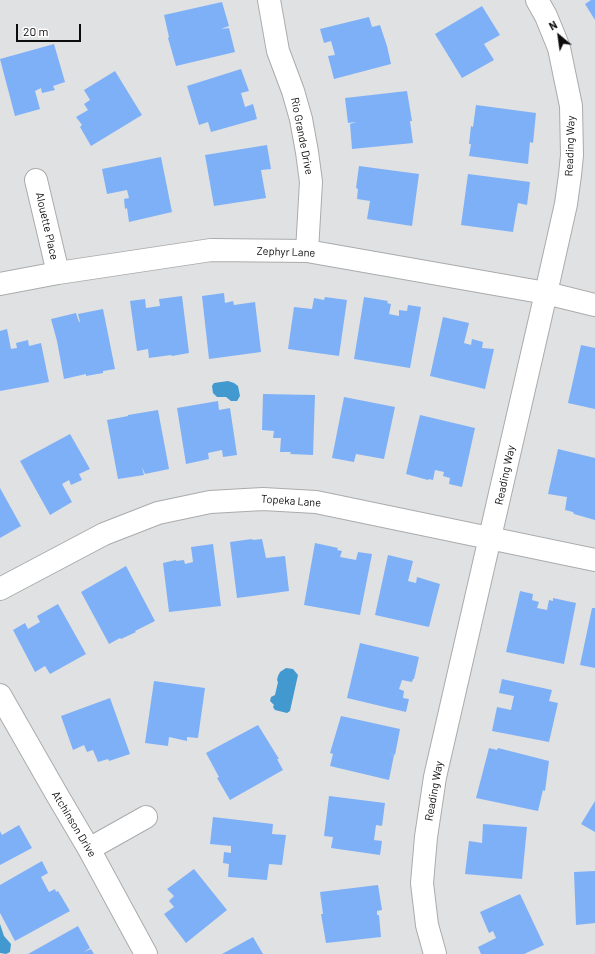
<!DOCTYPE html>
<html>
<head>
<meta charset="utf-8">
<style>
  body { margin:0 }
  #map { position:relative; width:595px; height:954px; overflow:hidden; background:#e0e1e2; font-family:Barlow,sans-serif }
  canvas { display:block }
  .north { position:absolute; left:539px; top:16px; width:40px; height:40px; -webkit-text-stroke:3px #fff; paint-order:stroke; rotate:331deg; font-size:11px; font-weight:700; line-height:16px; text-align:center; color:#0c0c0d }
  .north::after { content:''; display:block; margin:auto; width:14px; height:18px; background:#0c0c0d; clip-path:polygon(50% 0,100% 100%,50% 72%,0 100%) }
  .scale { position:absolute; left:16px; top:24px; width:65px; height:18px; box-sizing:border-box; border:2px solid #0c0c0d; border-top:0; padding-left:5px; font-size:12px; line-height:14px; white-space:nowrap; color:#0c0c0d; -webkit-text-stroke:3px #fff; paint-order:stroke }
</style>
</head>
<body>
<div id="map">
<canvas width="595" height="954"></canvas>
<div class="north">N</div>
<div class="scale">20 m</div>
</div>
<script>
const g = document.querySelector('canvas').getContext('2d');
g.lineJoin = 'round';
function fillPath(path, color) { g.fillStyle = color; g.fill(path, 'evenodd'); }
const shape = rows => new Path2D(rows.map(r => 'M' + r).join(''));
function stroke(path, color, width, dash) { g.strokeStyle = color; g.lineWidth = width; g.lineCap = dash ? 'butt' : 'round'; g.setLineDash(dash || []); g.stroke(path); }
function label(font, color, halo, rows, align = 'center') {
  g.font = font + ' Barlow,sans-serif'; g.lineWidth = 4; g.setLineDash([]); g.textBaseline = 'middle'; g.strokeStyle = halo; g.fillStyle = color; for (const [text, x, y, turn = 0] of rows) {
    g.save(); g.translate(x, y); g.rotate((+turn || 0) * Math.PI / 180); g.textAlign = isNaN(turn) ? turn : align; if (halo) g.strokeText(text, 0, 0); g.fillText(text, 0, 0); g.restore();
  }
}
fillPath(shape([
  [228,381,234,383,238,386,240,396,237,401,231,401,226,397,217,397,213,393,212,386,214,383],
  [286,668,293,669,298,675,290,711,287,713,275,710,273,707,274,705,270,701,271,697,275,695,278,682,277,680,278,676,280,672],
  [0,924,4,936,11,944,10,952,6,954,0,953]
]), '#4199d0');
fillPath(shape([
  [591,0,595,0,595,20,585,4],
  [222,2,229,26,221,29,229,28,235,52,176,66,168,38,169,37,164,15],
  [482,6,500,35,484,44,494,60,462,78,435,34],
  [369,17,372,27,380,25,387,46,391,64,334,79,328,56,335,55,331,41,324,43,320,29],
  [54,44,65,82,53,86,55,90,42,93,41,88,35,91,40,109,15,116,0,59],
  [241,69,249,91,241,93,245,107,253,104,257,119,211,132,208,122,199,125,187,86],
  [115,71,142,115,91,146,80,127,82,125,76,117,88,110,84,104,90,100,84,90],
  [407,91,412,121,410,121,413,143,352,149,350,124,356,122,348,123,345,98],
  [476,105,536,113,533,143,530,142,528,164,469,156,471,144,469,144,471,126,473,127],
  [267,145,271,169,261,170,266,198,214,206,205,155],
  [161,157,172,212,129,222,127,208,125,209,124,199,129,198,127,190,107,194,102,169],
  [359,166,419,174,412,226,367,219,370,201,357,199,358,189,356,188],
  [468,174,530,182,527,205,518,203,513,232,461,225],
  [224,293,225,303,233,301,234,305,255,302,261,352,209,359,202,296],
  [182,296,189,353,172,356,171,355,149,358,148,349,137,351,130,301,145,299,146,308,160,306,159,299],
  [325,297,347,300,339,356,288,349,294,307,312,309,314,298,324,300],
  [364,297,388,301,387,303,391,304,389,314,399,316,399,310,407,311,408,305,421,307,410,368,354,359],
  [103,309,115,369,103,371,103,373,86,376,86,374,64,379,57,341,51,319,76,313,79,322,80,322,78,314],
  [443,317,469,323,464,343,471,345,472,339,483,342,482,348,494,349,485,389,430,376],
  [7,329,11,349,17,348,16,343,28,340,29,346,41,343,49,382,0,391,0,331],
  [581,345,595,348,595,409,568,403],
  [263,394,315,395,313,455,290,454,291,452,280,452,281,438,273,438,274,431,262,430],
  [344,397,395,407,384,459,356,454,354,462,332,458],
  [218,401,219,410,230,408,237,455,223,457,222,450,208,453,209,459,186,464,177,408],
  [158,410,169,469,145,474,142,467,144,475,118,479,107,420,128,416,128,415],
  [420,415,475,428,462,487,449,484,450,478,443,476,444,472,435,470,433,480,429,479,428,480,406,474],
  [70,434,90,469,79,474,82,480,71,485,69,480,62,484,72,502,50,515,20,461],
  [558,449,595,458,595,520,574,514,573,512,565,510,567,497,548,494],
  [0,488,21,526,0,538],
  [252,539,253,540,262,539,266,558,285,556,289,591,237,598,230,542],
  [315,543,338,548,337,550,342,551,340,557,356,560,358,552,372,554,360,615,304,605],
  [213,544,221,606,169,612,163,563,176,560,176,561,184,560,185,564,193,562,191,547],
  [388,555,413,561,408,581,416,583,417,577,440,584,429,627,375,615],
  [126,566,155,621,135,631,136,632,121,639,120,638,109,644,81,592],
  [520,591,533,594,532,600,539,602,537,608,547,610,549,600,553,601,553,598,576,603,564,664,506,652],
  [58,604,86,654,50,674,45,666,35,672,13,630,25,623,28,629,40,622,37,616],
  [592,608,595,608,595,668,580,665],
  [360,643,419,657,414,679,413,679,412,682,402,680,399,689,404,691,403,698,409,699,406,712,347,698],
  [502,679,552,690,549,701,558,703,549,742,492,731,497,707,511,710,514,696,499,693],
  [154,681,205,688,198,738,187,737,187,741,169,737,168,746,145,743],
  [110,698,130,754,109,761,108,759,98,762,93,750,87,752,84,745,73,750,61,716],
  [341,716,400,729,395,755,388,753,394,755,389,780,330,766,333,754,330,753],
  [258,725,279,759,277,759,283,770,230,800,217,778,219,777,206,753],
  [489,748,497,750,498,748,549,761,545,791,543,790,538,811,476,798],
  [329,796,385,803,382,826,376,825,374,840,382,841,380,855,331,848,333,837,324,836],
  [595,801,595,832,581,824],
  [213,817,273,824,272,834,286,835,282,865,269,864,267,880,228,877,229,864,223,863,224,852,231,853,231,846,210,844],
  [483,824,527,827,522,879,465,874,469,841,482,843],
  [19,825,32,848,0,865,0,831,2,835],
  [42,861,48,873,41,877,49,892,55,889,56,892,58,891,70,911,15,941,0,913,0,885],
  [194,869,227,910,186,943,164,914,174,907,169,901,174,896,167,889],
  [595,871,595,923,576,925,574,872],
  [378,885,382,910,377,911,377,915,379,915,381,937,326,943,321,914,323,914,320,892],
  [520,894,544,945,524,954,481,954,478,947,496,938,493,931,489,933,480,912],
  [78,926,90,948,84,952,91,949,94,954,28,954],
  [253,937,263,954,222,954]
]), '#7eb0f8');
const minor = shape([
  [269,0,278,51,293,91,301,119,307,152,311,182,307,251],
  [36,180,58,273],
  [0,284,58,273,211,250,307,251,546,293,595,305],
  [0,589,104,534,158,513,210,502,263,499,316,502,595,560],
  [0,695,56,793,89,849,146,954],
  [89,849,146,817],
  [435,954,427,925,422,883,426,837,435,777,546,293,566,204,570,175,572,155,571,106,559,48,546,16,537,0]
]);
stroke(minor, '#aaabac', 24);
stroke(minor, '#fff', 22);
label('11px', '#0c0c0d', '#fff', [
  ["Rio Grande Drive",302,136,79],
  ["Reading Way",570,146,-88],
  ["Alouette Place",47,226,77],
  ["Zephyr Lane",286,252,2],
  ["Reading Way",505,475,-78],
  ["Topeka Lane",291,501,4],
  ["Reading Way",434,791,-80],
  ["Atchinson Drive",74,824,59]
]);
</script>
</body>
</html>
